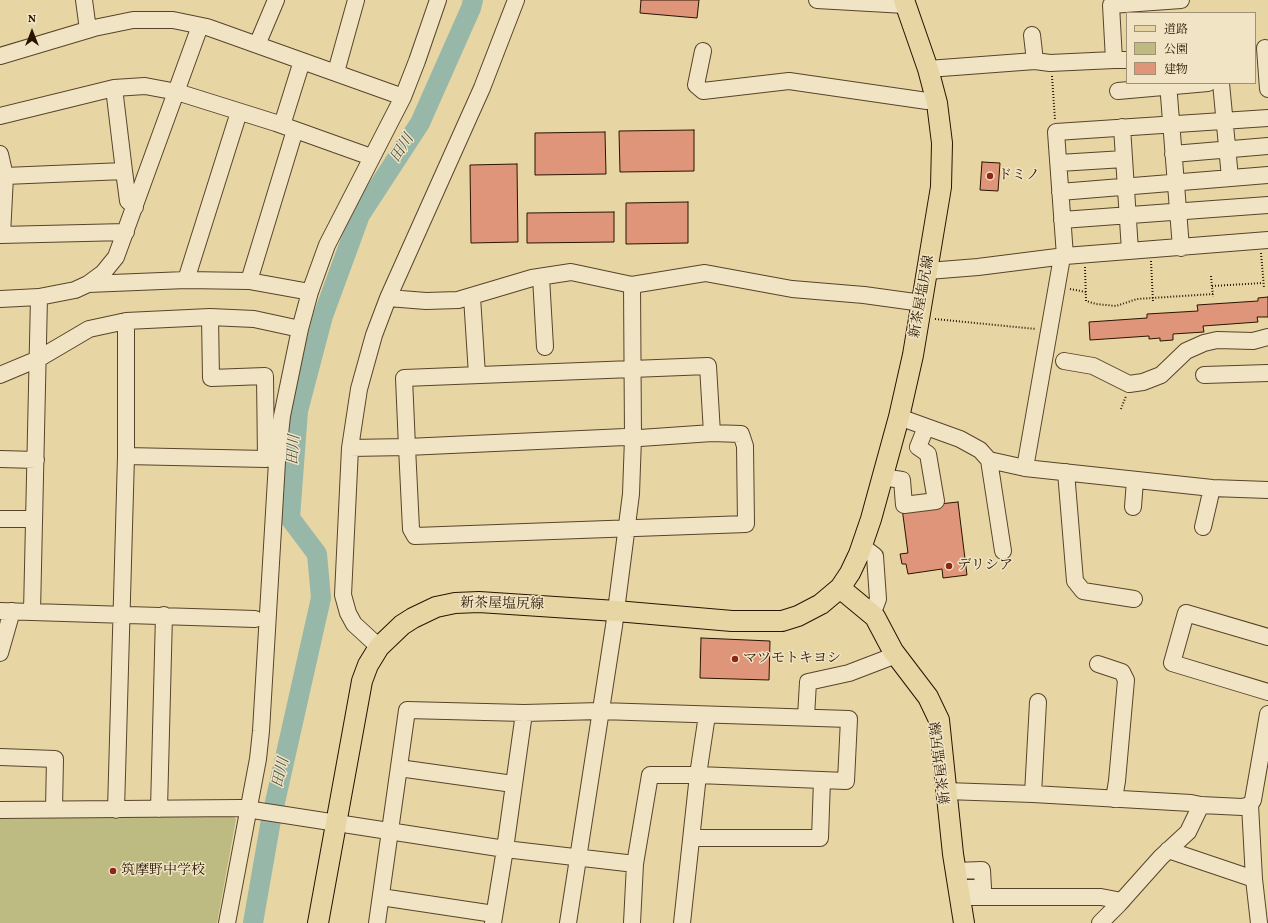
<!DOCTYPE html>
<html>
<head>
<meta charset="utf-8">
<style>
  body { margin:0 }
  #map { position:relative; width:1268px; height:923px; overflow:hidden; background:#e8d5a4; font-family:Vollkorn,"Noto Serif JP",serif }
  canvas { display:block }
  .legend { position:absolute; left:1126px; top:12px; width:130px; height:72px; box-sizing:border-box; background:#f0e4c4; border:1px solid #a09176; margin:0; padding:5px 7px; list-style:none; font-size:12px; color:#281401 }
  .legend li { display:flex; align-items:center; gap:8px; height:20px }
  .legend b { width:20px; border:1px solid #a09176 }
  .north { position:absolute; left:12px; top:12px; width:40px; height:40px; -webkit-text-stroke:3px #f0e4c4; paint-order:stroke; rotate:0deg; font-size:11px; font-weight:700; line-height:16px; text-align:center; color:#281401 }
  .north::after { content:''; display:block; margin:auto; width:14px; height:18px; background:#281401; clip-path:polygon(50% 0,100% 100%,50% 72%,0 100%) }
</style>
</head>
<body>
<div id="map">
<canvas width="1268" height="923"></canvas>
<ul class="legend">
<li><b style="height:5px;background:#e8d5a4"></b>道路</li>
<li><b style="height:11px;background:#bdbb81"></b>公園</li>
<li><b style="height:11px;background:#df957a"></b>建物</li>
</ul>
<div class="north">N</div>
</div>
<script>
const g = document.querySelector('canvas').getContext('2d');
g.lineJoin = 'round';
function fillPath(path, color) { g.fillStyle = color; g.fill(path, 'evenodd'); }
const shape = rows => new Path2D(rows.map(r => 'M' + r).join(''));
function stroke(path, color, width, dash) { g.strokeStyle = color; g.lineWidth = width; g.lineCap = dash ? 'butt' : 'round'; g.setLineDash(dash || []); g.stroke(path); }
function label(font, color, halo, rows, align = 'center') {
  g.font = font + ' Vollkorn,"Noto Serif JP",serif'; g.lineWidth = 3; g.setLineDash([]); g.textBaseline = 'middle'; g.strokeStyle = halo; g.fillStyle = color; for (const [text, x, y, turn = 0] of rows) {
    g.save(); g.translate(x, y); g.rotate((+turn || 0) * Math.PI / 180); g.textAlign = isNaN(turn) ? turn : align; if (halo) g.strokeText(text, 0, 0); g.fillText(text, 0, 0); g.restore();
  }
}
fillPath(shape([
  [232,815,236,819,217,923,0,923,0,819]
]), '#bdbb81');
stroke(shape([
  [253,923,271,820,321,598,317,554,290,518,298,411,323,316,360,215,420,123,471,8,473,0]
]), '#97b8a8', 20);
const building = shape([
  [641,0,699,0,697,18,640,13,641,0],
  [694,130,694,171,620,172,619,131,694,130],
  [605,132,606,174,535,175,535,133,605,132],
  [982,162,1000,163,998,191,980,190,982,162],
  [517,164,518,242,471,243,470,165,517,164],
  [688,202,688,243,626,244,626,203,688,202],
  [614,212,614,242,527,243,527,213,614,212],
  [1268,297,1268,317,1257,317,1258,322,1203,326,1204,332,1173,334,1173,340,1160,341,1160,338,1149,339,1149,336,1090,340,1089,322,1147,318,1147,314,1198,311,1197,305,1258,301,1258,298,1268,297],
  [958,502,967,575,943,578,942,569,908,574,906,564,902,564,900,554,908,553,902,508,958,502],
  [701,638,770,641,769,680,700,678,701,638]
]);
fillPath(building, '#df957a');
stroke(building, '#281401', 1);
const minor = shape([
  [84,0,88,30],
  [817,0,905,5],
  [1032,35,1035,61],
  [257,45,276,0],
  [1265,48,1268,89],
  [703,51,696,85,703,91,789,81,927,101,936,100],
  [0,56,94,28,133,20,173,20,207,27,403,97],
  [1127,60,1114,60,1111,5,1181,0],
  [928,69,1035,61,1050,63,1114,60],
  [336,72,356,0],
  [1168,83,1181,248],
  [1221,83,1230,178],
  [114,88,124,171],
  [1118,91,1208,83],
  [0,116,114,88,145,86,177,92,276,123,371,157],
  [282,125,302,61],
  [1122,127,1130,251],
  [0,154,5,176,2,235],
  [1173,154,1268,146],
  [1059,163,1124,159],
  [5,176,124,171,128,201,135,207],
  [1060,192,1268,175],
  [1062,220,1268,205],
  [0,235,126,232],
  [1065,256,1056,132,1268,118],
  [928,271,978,267,1065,256,1268,240],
  [541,277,545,347],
  [186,280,239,112],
  [249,281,295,130],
  [88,284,186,280,249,281,310,292],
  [472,297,477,375],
  [388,298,426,301,458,300,532,278,571,272,632,285,705,273,792,289,864,295,922,303],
  [0,299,39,297,75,290,88,284,103,273,116,257,200,26],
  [1064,361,1093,366,1129,384,1143,382,1161,375,1186,351,1204,343,1217,340,1253,341,1268,337],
  [0,375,38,359,89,329,126,321,210,317,254,319,300,329],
  [1204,375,1268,373],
  [899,417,960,439,980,450,989,460,1025,468,1212,488,1268,490],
  [350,448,407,447,625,437,640,438,712,433,741,434,745,446,746,524,415,536,411,529,407,447,404,378,708,366,712,433],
  [126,456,266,459,265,376,211,378,210,317],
  [0,459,36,460],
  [989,460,1003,551],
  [1025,468,1062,257],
  [1066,472,1075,581,1083,591,1134,599],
  [882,477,902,480,904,505,936,501,928,454,918,447,926,427],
  [1133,507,1135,480],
  [0,519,34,519],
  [1203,527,1212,488],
  [862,546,875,556,878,599,872,615],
  [0,611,255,619],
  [32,612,39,297],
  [1268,637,1186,613,1172,663,1268,692],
  [379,647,354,624,348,613,343,595,350,448,359,389,374,335,388,298,482,88,516,0],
  [0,653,12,611],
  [1098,664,1122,672,1126,680,1117,781,1114,799],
  [806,717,808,682,849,673,896,655],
  [0,757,55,759,54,809],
  [399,768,513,784],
  [946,791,1033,794,1191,803,1201,805,1242,807,1250,805],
  [1033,794,1038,702],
  [159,809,164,615],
  [0,810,240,808,505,849,635,864],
  [116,810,126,456,126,321],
  [692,838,820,838,822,780],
  [1168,850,1254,879],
  [955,871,982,870,983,888,965,888],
  [381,897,494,914],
  [959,897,1101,897,1122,901],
  [227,923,258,759,261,731,277,462,282,416,300,329,310,292,327,245,403,97,417,61,438,0],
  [377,923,407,710,524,713,600,711,849,719,846,781,698,775,650,775,635,864,632,923],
  [493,923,505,849,524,713],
  [568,923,614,626,631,494,633,438,632,285],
  [682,923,698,775,707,715],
  [1100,923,1119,904,1161,857,1188,832,1201,805],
  [1259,923,1254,879,1250,805,1253,800,1268,714]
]);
const major = shape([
  [840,588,875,617,893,651,928,697,939,720,953,854,964,923],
  [318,923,362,681,368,665,379,647,402,625,413,618,436,607,455,603,479,602,616,611,732,621,782,621,798,616,821,604,840,588,850,573,859,554,871,519,899,417,913,355,941,187,942,143,937,103,928,69,904,0]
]);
stroke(minor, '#58442a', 18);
stroke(major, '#281401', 22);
stroke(shape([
  [1052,76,1055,120],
  [1261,253,1264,288],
  [1151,261,1153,302],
  [1085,267,1086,301,1096,304,1116,306,1137,299,1213,294],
  [1211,276,1213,297],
  [1212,286,1263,283],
  [1070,289,1086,292],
  [935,319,1036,329],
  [1121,409,1126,396]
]), '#281401', 2, [1, 2]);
stroke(minor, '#f0e4c4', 16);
stroke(major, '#e8d5a4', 20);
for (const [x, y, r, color] of [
  [990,176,4,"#8f2418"],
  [949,566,4,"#8f2418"],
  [735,659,4,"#8f2418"],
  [113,871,4,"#8f2418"]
]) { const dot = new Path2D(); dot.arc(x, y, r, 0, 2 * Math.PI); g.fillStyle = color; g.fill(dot); stroke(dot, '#f0e4c4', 1.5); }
label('14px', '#281401', '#f0e4c4', [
  ["ドミノ",998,176],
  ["デリシア",957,566],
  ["マツモトキヨシ",743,659],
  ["筑摩野中学校",121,871]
], 'left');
label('14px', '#281401', '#f0e4c4', [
  ["新茶屋塩尻線",923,297,-80],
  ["新茶屋塩尻線",502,605,1],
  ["新茶屋塩尻線",942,763,-97]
]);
label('italic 15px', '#4f4d3b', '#f0e4c4', [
  ["田川",403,149,-57],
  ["田川",295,450,-86],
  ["田川",282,773,-77]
]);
</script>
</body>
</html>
